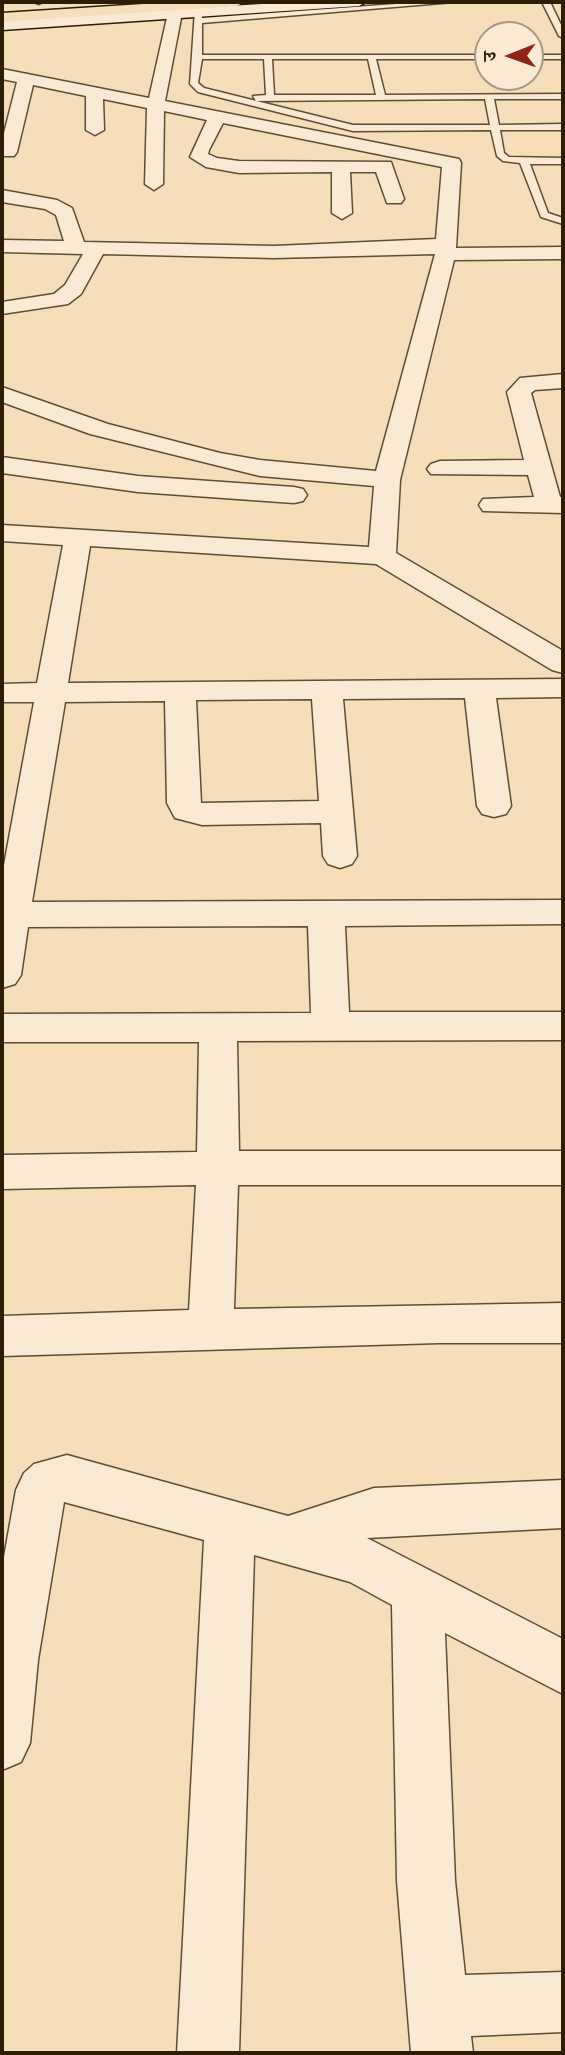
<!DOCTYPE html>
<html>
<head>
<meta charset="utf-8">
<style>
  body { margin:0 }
  #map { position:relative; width:565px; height:2055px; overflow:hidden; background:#f7debb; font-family:"IM FELL Great Primer","Noto Serif Devanagari",serif }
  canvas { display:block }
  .frame { position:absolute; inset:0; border:4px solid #2d1d05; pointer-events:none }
  .north { position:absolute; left:474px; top:21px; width:70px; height:70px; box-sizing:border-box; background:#faead3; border:2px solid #a89881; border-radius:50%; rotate:269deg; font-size:19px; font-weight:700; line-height:28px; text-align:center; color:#2d1d05 }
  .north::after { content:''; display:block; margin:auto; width:24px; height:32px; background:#8f2418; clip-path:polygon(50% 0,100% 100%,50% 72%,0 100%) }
</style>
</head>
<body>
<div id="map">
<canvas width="565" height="2055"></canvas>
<div class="frame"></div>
<div class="north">उ</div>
</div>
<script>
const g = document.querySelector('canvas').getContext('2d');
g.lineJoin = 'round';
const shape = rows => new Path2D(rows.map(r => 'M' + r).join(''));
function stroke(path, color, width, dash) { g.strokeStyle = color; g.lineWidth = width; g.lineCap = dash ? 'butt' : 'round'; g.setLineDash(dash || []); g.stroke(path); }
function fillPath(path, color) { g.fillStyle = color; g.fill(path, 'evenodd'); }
const lane = shape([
  [34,2,43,2,39,4,34,2],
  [424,2,454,2,202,23,202,55,488,55,488,59,376,59,385,95,563,94,563,99,494,99,499,125,563,124,563,130,500,130,504,153,509,157,563,158,563,164,530,164,548,213,563,218,563,224,541,217,520,163,503,161,497,156,491,130,353,131,198,92,190,84,195,10,201,10,202,18,424,2],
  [202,59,264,59,266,95,253,96,256,101,485,99,490,125,353,125,204,88,198,83,202,59],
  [272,59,368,59,376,95,274,95,272,59],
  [542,2,550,2,563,29,563,38,559,36,542,2],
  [530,55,563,55,563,59,530,59,530,55]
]);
const street = shape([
  [175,9,182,13,165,101,459,159,461,163,456,248,563,247,563,259,454,260,400,480,396,553,563,651,563,673,552,670,376,564,90,546,68,683,563,679,563,697,496,698,511,806,506,814,494,817,482,814,477,806,465,698,343,699,357,856,352,864,340,868,328,864,323,856,321,823,202,825,175,818,167,803,165,701,65,702,32,902,563,900,563,924,345,926,349,1012,563,1012,563,1040,237,1041,239,1151,563,1151,563,1185,238,1185,234,1309,563,1303,563,1343,439,1343,2,1356,2,1316,189,1310,196,1185,2,1189,2,1155,197,1152,199,1042,2,1042,2,1014,311,1013,308,926,28,927,21,975,15,984,2,988,2,876,34,702,2,702,2,684,37,683,63,545,2,541,2,525,369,547,374,486,260,476,90,434,2,402,2,387,108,424,220,453,260,460,376,471,435,254,274,258,103,254,81,294,68,304,2,314,2,302,54,294,65,285,83,254,2,252,2,240,64,241,56,215,45,209,2,202,2,190,57,200,72,208,84,242,274,246,436,239,442,167,223,123,209,150,208,154,217,158,239,161,391,162,404,199,401,203,387,203,376,172,350,172,352,213,342,219,332,213,332,172,239,173,206,167,190,157,207,120,164,111,163,184,154,190,145,184,147,108,103,99,104,130,95,135,86,130,86,96,33,85,17,152,14,156,2,156,2,141,17,82,2,79,2,69,149,98,168,13,175,9],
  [312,699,319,801,201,803,196,700,312,699],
  [563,374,563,388,535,390,531,393,560,497,563,497,563,513,483,511,479,505,483,499,534,497,528,475,431,474,427,469,431,464,440,461,524,460,507,392,520,378,563,374],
  [2,457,138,476,294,487,303,489,307,495,303,501,294,503,138,492,2,473,2,457],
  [67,1455,288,1516,374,1488,563,1480,563,1528,367,1538,563,1639,563,1694,445,1633,455,1881,465,1975,563,1972,563,2032,471,2036,473,2053,411,2053,397,1881,392,1605,350,1582,254,1555,239,2053,177,2053,204,1540,64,1502,38,1660,30,1743,21,1762,2,1770,2,1568,16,1490,24,1473,34,1464,67,1455]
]);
const secondary = shape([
  [294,2,366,2,359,6,2,30,2,20,294,2]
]);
const highway = shape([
  [175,2,244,2,237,6,2,22,2,13,175,2]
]);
stroke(lane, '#604d32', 3);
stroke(street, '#604d32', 3);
stroke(secondary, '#2d1d05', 3);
stroke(highway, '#2d1d05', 3);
fillPath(lane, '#faead3');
fillPath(street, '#faead3');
fillPath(secondary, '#faead3');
fillPath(highway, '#f7debb');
</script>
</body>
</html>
